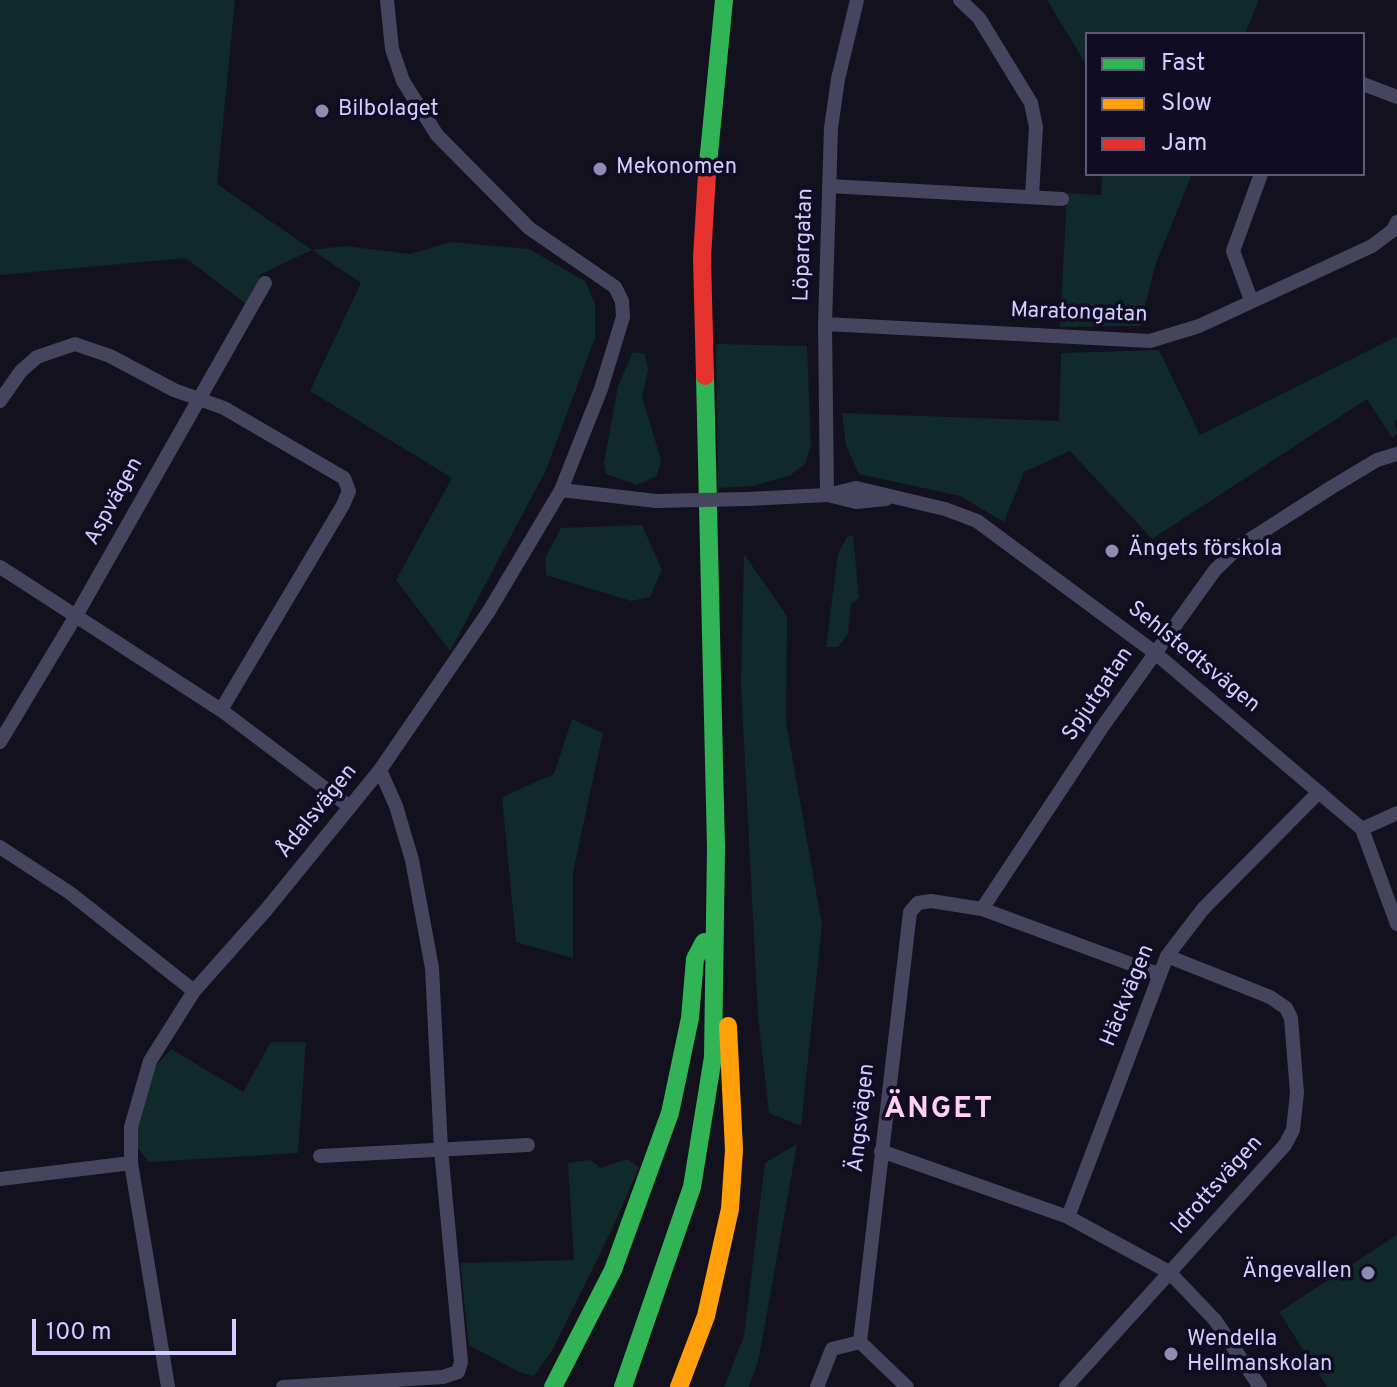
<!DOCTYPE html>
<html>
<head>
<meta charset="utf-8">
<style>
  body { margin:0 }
  #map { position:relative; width:1397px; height:1387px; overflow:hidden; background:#13111e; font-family:Overpass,sans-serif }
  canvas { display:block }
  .legend { position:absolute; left:1085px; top:32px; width:280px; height:144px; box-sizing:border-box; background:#0f0c23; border:2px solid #5d5a7b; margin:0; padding:10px 14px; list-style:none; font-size:24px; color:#d2ceff }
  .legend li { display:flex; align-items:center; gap:16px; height:40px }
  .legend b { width:40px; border:2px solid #5d5a7b }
  .scale { position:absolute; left:32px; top:1319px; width:204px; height:36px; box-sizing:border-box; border:4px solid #d2ceff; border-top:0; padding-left:10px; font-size:24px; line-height:28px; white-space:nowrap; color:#d2ceff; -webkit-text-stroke:6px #0f0c23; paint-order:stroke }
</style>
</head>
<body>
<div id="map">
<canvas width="1397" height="1387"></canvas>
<ul class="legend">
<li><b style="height:10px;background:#30b455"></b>Fast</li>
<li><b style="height:10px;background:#ff9f0a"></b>Slow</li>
<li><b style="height:10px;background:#e5322d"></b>Jam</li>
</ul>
<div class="scale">100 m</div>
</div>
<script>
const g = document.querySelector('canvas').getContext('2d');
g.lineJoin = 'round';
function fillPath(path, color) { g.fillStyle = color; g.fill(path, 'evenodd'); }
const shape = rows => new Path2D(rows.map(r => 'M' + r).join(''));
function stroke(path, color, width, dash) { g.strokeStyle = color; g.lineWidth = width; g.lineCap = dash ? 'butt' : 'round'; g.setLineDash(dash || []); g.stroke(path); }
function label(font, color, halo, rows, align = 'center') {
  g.font = font + ' Overpass,sans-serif'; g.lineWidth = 7; g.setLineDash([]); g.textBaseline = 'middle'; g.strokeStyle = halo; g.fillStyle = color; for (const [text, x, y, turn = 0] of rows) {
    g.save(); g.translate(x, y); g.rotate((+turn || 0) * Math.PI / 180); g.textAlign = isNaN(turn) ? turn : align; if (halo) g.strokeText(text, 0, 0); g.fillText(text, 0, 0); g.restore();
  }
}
fillPath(shape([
  [0,0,235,0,217,184,312,250,345,246,410,254,451,242,529,249,585,281,595,303,595,338,546,470,450,651,396,580,452,478,310,391,361,283,312,250,261,274,246,304,186,258,0,275],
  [1047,0,1259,0,1245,34,1087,34,1087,66],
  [1102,174,1192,174,1156,263,1140,326,1060,327,1067,193,1101,195],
  [1397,336,1397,419,1394,423,1397,434,1392,438,1367,399,1152,539,1070,451,1024,472,1004,522,960,496,859,474,846,446,842,413,1059,421,1061,353,1159,350,1200,435],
  [716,344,807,346,811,445,805,464,789,476,753,486,718,488],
  [633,352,645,354,648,370,642,397,661,460,657,476,637,485,606,474,604,463,618,386],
  [642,525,662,570,650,597,631,601,546,575,545,558,561,528],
  [853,535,859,598,851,604,848,634,838,647,826,647,838,554,847,537],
  [744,554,787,616,786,722,822,925,801,1126,769,1113,758,1016,741,685],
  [572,719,603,733,573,872,573,958,516,942,502,797,554,774],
  [271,1042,306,1042,298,1153,149,1162,136,1146,138,1122,153,1069,171,1049,243,1092],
  [797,1144,759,1358,749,1387,724,1387,744,1336,765,1163],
  [627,1159,639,1167,613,1227,553,1349,534,1376,519,1372,469,1345,460,1263,574,1260,568,1163,590,1160,601,1168],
  [1397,1235,1397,1387,1327,1387,1279,1312]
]), '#102929');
stroke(shape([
  [960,0,979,18,1031,103,1036,127,1032,196],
  [1363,84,1397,97],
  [829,186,1062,199],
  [1251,300,1233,251,1261,174],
  [825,324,1150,341,1199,326,1372,246,1393,230,1397,222],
  [0,401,21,371,37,357,75,344,110,356,174,390,224,408,344,478,349,491,343,505,221,710],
  [561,490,656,501],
  [827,495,825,324,831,128,838,79,857,0],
  [832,496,856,502,886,499],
  [747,499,827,495,856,488,945,509,977,521,1154,652,1362,829,1397,924],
  [0,567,221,710,350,807],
  [0,742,77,614,265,283],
  [1362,829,1397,813],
  [0,847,70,893,194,991],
  [982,909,1103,726,1215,570,1240,546,1332,487,1377,460,1397,454],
  [881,1151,1068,1217,1169,1272,1215,1320,1260,1387],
  [320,1156,528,1145],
  [0,1179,131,1163],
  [1068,1217,1167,956,1203,909,1319,792],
  [860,1342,910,912,918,903,931,901,982,909,1158,974],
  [860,1342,907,1387],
  [168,1387,131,1163,131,1127,150,1061,194,991,266,910,380,770,489,611,561,490,601,389,623,317,622,301,615,287,529,228,437,135,403,81,392,49,387,0],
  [283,1387,443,1377,458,1372,461,1362,441,1149,432,968,412,860,396,806,380,770],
  [817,1387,832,1349,860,1342],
  [1066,1387,1285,1145,1293,1130,1297,1093,1291,1018,1286,1008,1270,997,1167,956]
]), '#45455f', 14);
stroke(shape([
  [707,174,724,0],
  [553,1387,613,1270,670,1113,690,1018,695,959,704,942],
  [623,1387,692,1187,713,1057,716,848,705,376]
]), '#30b455', 18);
stroke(shape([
  [679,1387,706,1316,730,1209,734,1150,728,1026]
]), '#ff9f0a', 18);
stroke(shape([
  [705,376,702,258,707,174]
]), '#e5322d', 18);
stroke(shape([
  [656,501,747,499]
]), '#45455f', 14);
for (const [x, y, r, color] of [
  [322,111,8,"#8f8cb0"],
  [600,169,8,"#8f8cb0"],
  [1112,551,8,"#8f8cb0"],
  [1368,1273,8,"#8f8cb0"],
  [1171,1354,8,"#8f8cb0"]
]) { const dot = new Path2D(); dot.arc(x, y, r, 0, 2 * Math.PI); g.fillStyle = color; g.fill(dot); stroke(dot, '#0f0c23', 3); }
label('22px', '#d2ceff', '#0f0c23', [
  ["Bilbolaget",338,111],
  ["Mekonomen",616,169],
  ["Ängets förskola",1128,551],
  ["Ängevallen",1352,1273,"right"],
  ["Wendella",1187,1341],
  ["Hellmanskolan",1187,1366]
], 'left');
label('22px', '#d2ceff', '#0f0c23', [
  ["Löpargatan",805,245,-88],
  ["Maratongatan",1079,314,2],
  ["Aspvägen",115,502,-61],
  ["Sehlstedtsvägen",1193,658,39],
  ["Spjutgatan",1099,695,-56],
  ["Ådalsvägen",318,812,-51],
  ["Häckvägen",1129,996,-68],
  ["Ängsvägen",863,1118,-84],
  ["Idrottsvägen",1218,1186,-48]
]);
g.letterSpacing = '2px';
label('bold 30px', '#ffd0f0', '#0f0c23', [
  ["ÄNGET",939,1111]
]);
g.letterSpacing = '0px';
</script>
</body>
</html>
